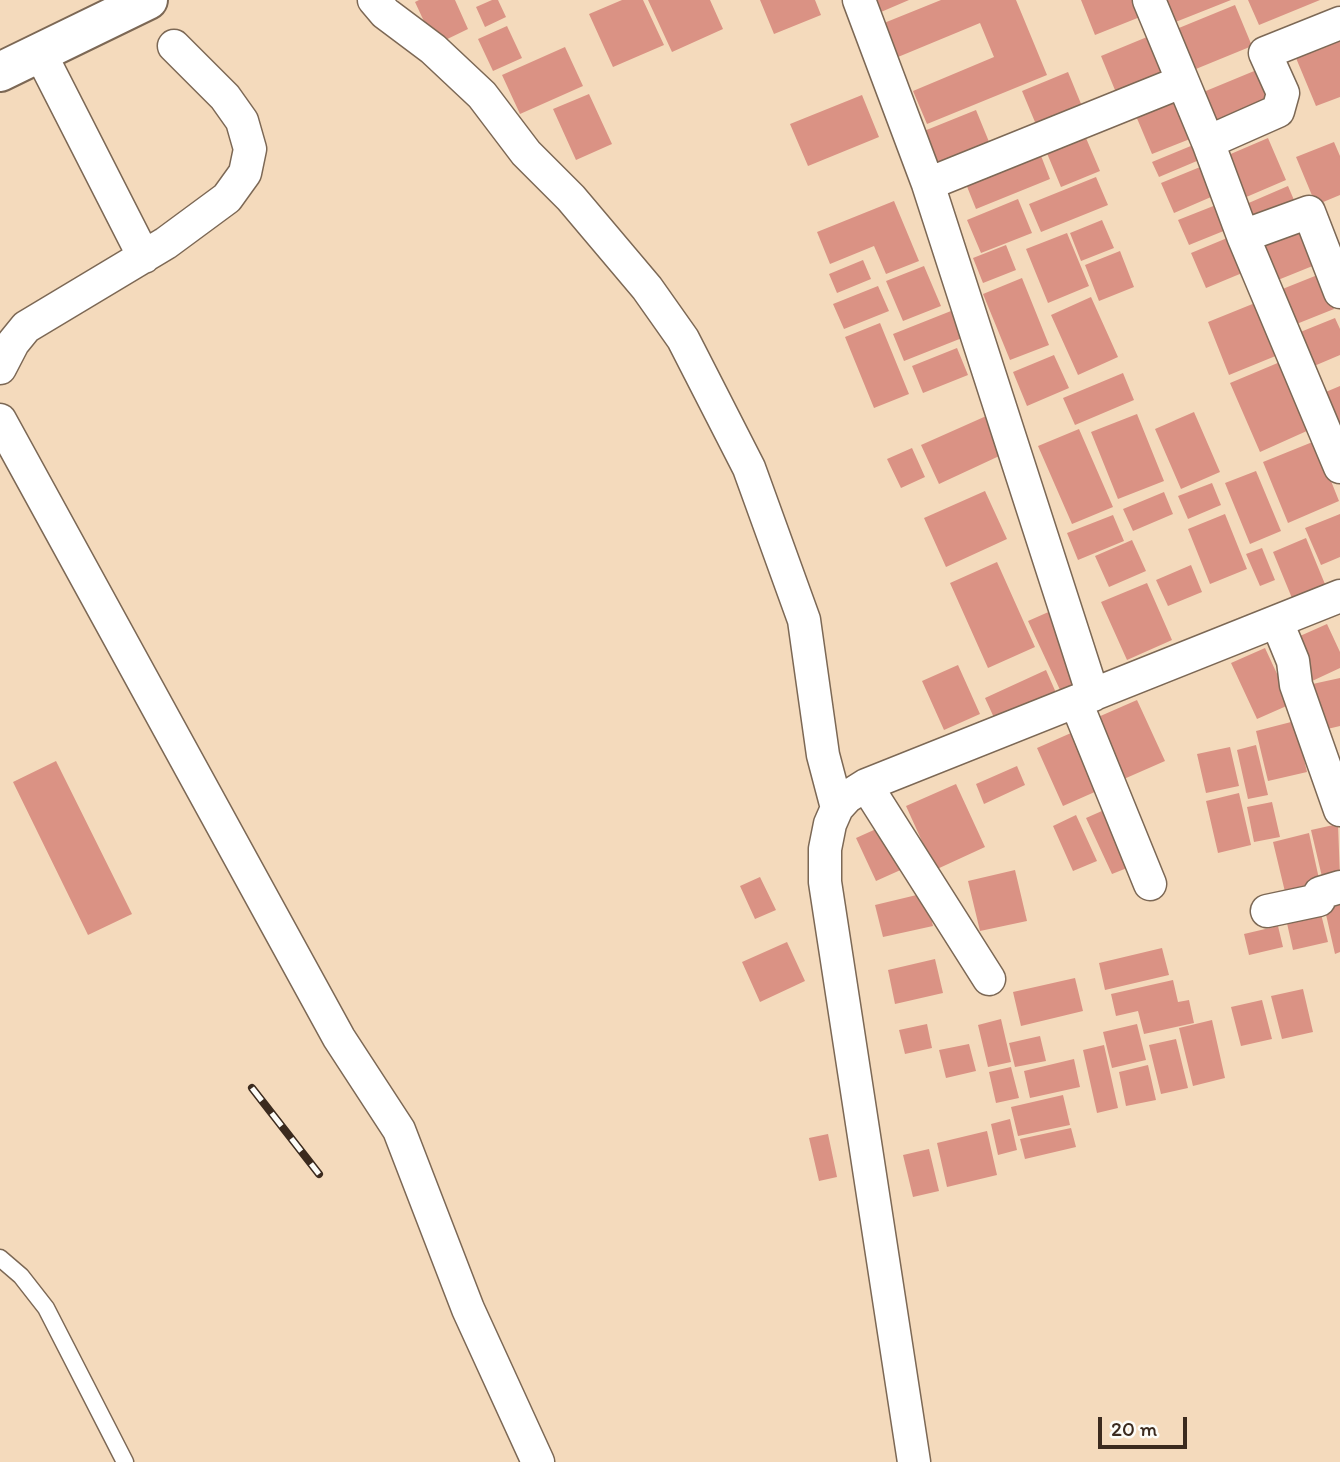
<!DOCTYPE html>
<html>
<head>
<meta charset="utf-8">
<style>
  body { margin:0 }
  #map { position:relative; width:1340px; height:1462px; overflow:hidden; background:#f4dabc; font-family:Itim,sans-serif }
  canvas { display:block }
  .scale { position:absolute; left:1098px; top:1417px; width:89px; height:32px; box-sizing:border-box; border:4px solid #3b2a1e; border-top:0; padding-left:9px; font-size:21px; line-height:24px; white-space:nowrap; color:#3b2a1e; -webkit-text-stroke:5px #fdfcf7; paint-order:stroke }
</style>
</head>
<body>
<div id="map">
<canvas width="1340" height="1462"></canvas>
<div class="scale">20 m</div>
</div>
<script>
const g = document.querySelector('canvas').getContext('2d');
g.lineJoin = 'round';
function fillPath(path, color) { g.fillStyle = color; g.fill(path, 'evenodd'); }
const shape = rows => new Path2D(rows.map(r => 'M' + r).join(''));
function stroke(path, color, width, dash) { g.strokeStyle = color; g.lineWidth = width; g.lineCap = dash ? 'butt' : 'round'; g.setLineDash(dash || []); g.stroke(path); }
fillPath(shape([
  [419,0,455,0,468,29,435,45,415,2],
  [492,0,498,0,506,17,485,27,476,7],
  [622,0,643,0,664,45,613,67,589,14],
  [648,0,710,0,723,29,672,52],
  [760,0,815,0,821,15,774,34],
  [876,0,909,0,881,12],
  [941,0,1016,0,1047,75,927,124,913,91,994,57,980,23,898,57,884,23],
  [1081,0,1133,0,1140,17,1095,35],
  [1168,0,1231,0,1173,23,1165,1],
  [1248,0,1320,0,1259,25],
  [1235,5,1252,46,1191,71,1174,30],
  [507,26,522,58,493,71,478,39],
  [1147,37,1164,76,1117,95,1101,56],
  [1340,40,1340,97,1316,106,1296,58],
  [565,47,583,86,520,114,502,75],
  [1259,69,1270,98,1213,121,1201,93],
  [1068,72,1086,116,1040,134,1022,91],
  [589,94,612,144,576,160,553,109],
  [862,95,879,137,808,166,790,124],
  [1179,98,1195,137,1152,154,1136,116],
  [976,110,994,154,942,175,924,131],
  [1083,131,1100,171,1061,187,1044,146],
  [1268,138,1286,180,1237,201,1219,159],
  [1334,142,1340,156,1340,195,1316,205,1296,157],
  [1198,143,1204,158,1159,177,1152,162],
  [1038,148,1050,179,976,209,964,179],
  [1205,165,1218,194,1174,213,1161,183],
  [1096,177,1108,205,1041,232,1029,204],
  [1288,186,1297,207,1253,225,1244,205],
  [1018,199,1032,233,981,253,967,220],
  [894,201,919,261,886,274,874,246,830,264,817,232],
  [1221,203,1231,228,1189,245,1178,220],
  [1301,216,1320,263,1273,282,1254,235],
  [1102,220,1114,248,1081,261,1070,233],
  [1067,233,1089,286,1048,303,1026,249],
  [1232,236,1247,271,1206,288,1191,253],
  [1006,245,1016,270,983,283,973,258],
  [1120,251,1134,287,1099,301,1085,265],
  [863,260,871,279,837,293,829,274],
  [924,266,941,306,903,321,886,281],
  [1320,274,1334,309,1289,327,1275,292],
  [1022,278,1049,345,1010,360,983,294],
  [878,286,889,311,844,329,833,304],
  [1091,297,1118,357,1078,375,1051,315],
  [1255,303,1278,355,1229,375,1208,322],
  [951,311,962,338,904,361,893,334],
  [1335,318,1340,329,1340,355,1307,369,1293,335],
  [880,323,909,394,874,408,845,337],
  [957,348,968,375,923,393,912,366],
  [1054,355,1069,388,1027,406,1013,372],
  [1280,362,1309,430,1260,452,1230,383],
  [1123,373,1134,400,1075,425,1063,398],
  [1340,386,1340,439,1321,394],
  [1194,412,1220,472,1181,489,1155,429],
  [993,413,1010,451,939,484,921,445],
  [1137,414,1164,481,1118,499,1091,432],
  [1079,429,1113,507,1072,524,1038,446],
  [1315,441,1339,501,1288,523,1263,462],
  [912,448,925,477,901,488,887,459],
  [1256,471,1281,531,1250,544,1225,483],
  [1212,483,1221,505,1188,519,1178,496],
  [985,491,1007,539,946,567,924,518],
  [1164,492,1173,514,1133,531,1123,509],
  [1225,514,1247,569,1210,584,1188,529],
  [1340,514,1340,557,1321,565,1305,528],
  [1113,515,1124,541,1078,560,1067,533],
  [1306,538,1327,589,1294,603,1273,552],
  [1132,540,1146,571,1109,587,1095,556],
  [1262,548,1275,580,1260,586,1246,554],
  [997,562,1035,647,988,668,950,583],
  [1191,565,1202,592,1168,606,1156,580],
  [1147,583,1172,640,1127,660,1101,602],
  [1053,610,1086,681,1061,692,1028,621],
  [1327,624,1340,652,1340,668,1310,682,1291,640],
  [1265,648,1291,704,1257,719,1231,663],
  [958,665,980,714,944,730,922,681],
  [1046,670,1057,695,996,722,985,698],
  [1340,678,1340,726,1319,731,1308,685],
  [1137,700,1165,761,1117,782,1089,721],
  [1295,721,1307,772,1268,781,1256,731],
  [1080,729,1106,787,1063,806,1037,748],
  [1256,745,1268,795,1248,799,1237,750],
  [1230,747,1239,786,1206,793,1197,754],
  [56,761,132,914,88,935,13,782],
  [1017,766,1025,785,984,804,976,784],
  [956,784,985,847,935,870,906,806],
  [1239,793,1251,845,1218,853,1206,801],
  [1272,802,1280,837,1254,842,1247,807],
  [1111,807,1137,864,1112,874,1086,818],
  [1076,815,1097,861,1073,871,1053,826],
  [1338,824,1340,877,1323,881,1311,830],
  [885,825,905,868,876,881,856,838],
  [1309,833,1321,888,1286,896,1273,842],
  [1015,870,1027,921,980,931,968,881],
  [760,877,776,910,755,919,740,886],
  [925,893,933,926,883,937,875,905],
  [1340,893,1340,952,1335,954,1322,897],
  [1318,902,1328,942,1293,950,1284,910],
  [1278,926,1283,947,1249,955,1244,934],
  [787,942,805,981,760,1002,742,962],
  [1162,948,1169,975,1105,990,1099,963],
  [935,959,943,993,895,1004,888,970],
  [1075,978,1083,1011,1021,1026,1013,992],
  [1173,980,1178,1002,1189,1000,1194,1023,1144,1034,1138,1011,1116,1016,1111,994],
  [1303,989,1313,1032,1282,1039,1271,996],
  [1262,1000,1272,1039,1241,1046,1231,1007],
  [1001,1019,1011,1062,988,1067,978,1025],
  [1212,1020,1225,1078,1193,1086,1179,1028],
  [927,1024,932,1048,905,1054,899,1030],
  [1137,1024,1146,1060,1112,1068,1103,1032],
  [1040,1036,1046,1061,1015,1067,1009,1043],
  [1176,1039,1188,1088,1161,1094,1149,1045],
  [969,1044,976,1071,946,1078,939,1050],
  [1104,1045,1118,1108,1097,1113,1083,1050],
  [1074,1059,1080,1087,1030,1098,1024,1071],
  [1148,1065,1156,1100,1126,1106,1119,1072],
  [1011,1067,1019,1098,996,1103,989,1072],
  [1063,1095,1070,1125,1018,1136,1011,1107],
  [1010,1119,1017,1150,998,1155,991,1124],
  [1071,1128,1076,1147,1025,1159,1020,1139],
  [987,1131,997,1175,947,1187,937,1143],
  [828,1134,837,1177,819,1181,809,1138],
  [929,1149,939,1191,913,1197,903,1155]
]), '#da9284');
const service = shape([
  [0,1258,21,1276,46,1308,125,1462]
]);
const minor = shape([
  [374,0,385,13,433,49,482,95,526,153,571,198,647,288,683,339,749,468,804,620,823,755,837,808],
  [859,0,928,184,1093,695],
  [1149,0,1208,142],
  [1340,23,1265,53,1283,93,1278,111,1208,142,1243,236,1340,467],
  [40,53,144,257],
  [928,184,1181,82],
  [1243,236,1309,212,1340,292],
  [0,368,13,343,26,327,166,243,227,198,245,173,250,149,242,121,225,97,174,46],
  [0,420,339,1038,399,1130,468,1309,538,1462],
  [1277,622,1293,661,1296,685,1340,810],
  [1076,702,1150,884],
  [866,785,989,979],
  [1267,911,1319,900,1320,893,1340,887],
  [914,1462,825,882,825,849,830,824,837,808,847,797,866,785,1340,596]
]);
const trunk = shape([
  [0,72,148,0]
]);
stroke(service, '#7c6855', 19);
stroke(minor, '#7c6855', 35);
stroke(trunk, '#7c6855', 42);
stroke(service, '#fff', 16);
stroke(minor, '#fff', 32);
stroke(trunk, '#fff', 38);
const rail = shape([
  [252,1088,319,1174]
]);
stroke(rail, '#3b2a1e', 8);
stroke(rail, '#fdfcf7', 5, [16]);
</script>
</body>
</html>
